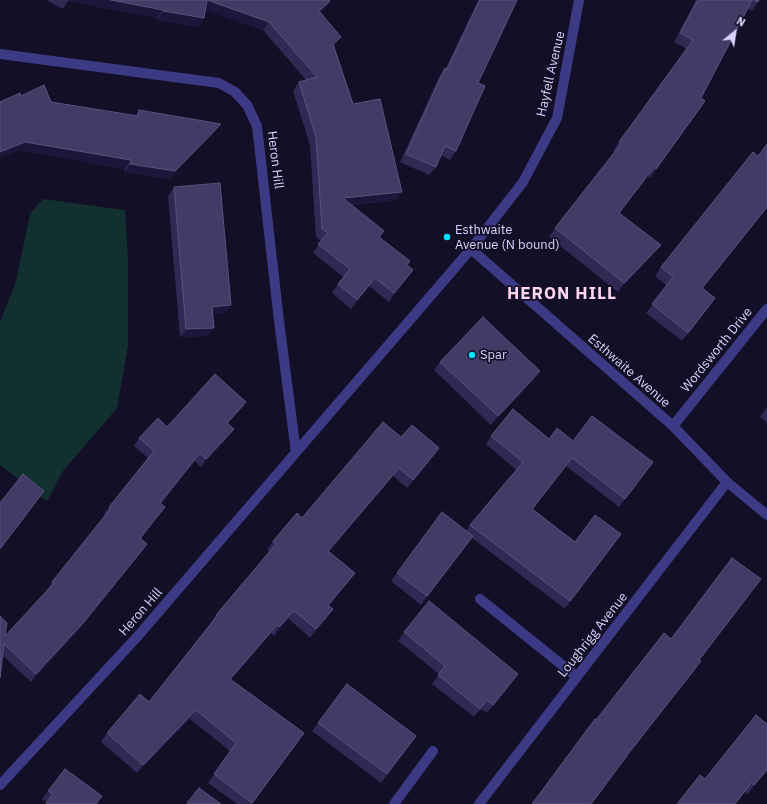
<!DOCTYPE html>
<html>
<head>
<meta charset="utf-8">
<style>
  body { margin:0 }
  #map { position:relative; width:767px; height:804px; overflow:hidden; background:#130f26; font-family:"IBM Plex Sans",sans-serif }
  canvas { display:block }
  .north { position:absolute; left:715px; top:12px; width:40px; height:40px; -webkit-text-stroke:3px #130f26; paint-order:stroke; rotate:30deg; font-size:11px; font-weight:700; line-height:16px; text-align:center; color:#d9d4ff }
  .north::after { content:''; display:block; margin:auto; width:14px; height:18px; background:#d9d4ff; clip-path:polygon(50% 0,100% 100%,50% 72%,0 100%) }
</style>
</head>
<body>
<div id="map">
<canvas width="767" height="804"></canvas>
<div class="north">N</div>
</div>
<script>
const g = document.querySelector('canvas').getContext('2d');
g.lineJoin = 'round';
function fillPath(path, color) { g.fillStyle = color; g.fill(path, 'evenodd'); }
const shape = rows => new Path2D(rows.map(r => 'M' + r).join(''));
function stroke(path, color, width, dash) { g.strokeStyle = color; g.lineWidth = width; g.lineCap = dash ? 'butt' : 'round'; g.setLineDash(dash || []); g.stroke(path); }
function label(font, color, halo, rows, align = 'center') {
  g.font = font + ' "IBM Plex Sans",sans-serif'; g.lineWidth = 3.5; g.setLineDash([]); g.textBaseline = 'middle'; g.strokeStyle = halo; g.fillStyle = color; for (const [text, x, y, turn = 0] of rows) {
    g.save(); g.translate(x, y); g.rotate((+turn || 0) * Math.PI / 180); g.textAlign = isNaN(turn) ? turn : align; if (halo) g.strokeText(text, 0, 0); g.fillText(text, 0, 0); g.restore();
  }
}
fillPath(shape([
  [43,199,125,210,128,260,128,346,117,408,63,471,47,501,0,465,0,322,16,281,30,214]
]), '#12302f');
stroke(shape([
  [0,54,219,83,235,92,247,105,257,126,279,321,296,452],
  [471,249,673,426,727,482,767,515],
  [673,426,767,309],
  [480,599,577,677],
  [0,785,137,637,471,249,523,182,557,118,579,0],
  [394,804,433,751],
  [479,804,727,482]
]), '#3d3a85', 10);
fillPath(shape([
  [46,0,329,0,330,1,324,10,320,13,335,46,334,47,353,104,402,192,396,200,352,205,380,237,407,265,407,278,389,302,369,286,351,309,332,293,343,277,313,253,321,241,316,237,310,145,293,91,299,82,306,80,263,30,206,10,204,18,198,27,157,20,157,18,68,1,63,9],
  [478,0,517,0,478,83,456,151,450,160,441,155,436,167,429,175,400,162,439,77,445,68,446,68],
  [696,0,759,0,752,11,748,9,701,98,705,101,650,178,648,176,619,213,654,253,618,292,549,237,555,228,615,152,613,151,619,142,687,49,674,42],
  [21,96,51,102,135,116,139,110,215,132,169,179,125,172,125,169,19,150,0,158,0,102],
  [767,144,767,208,703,288,715,298,709,307,682,341,646,313,667,286,655,276,661,267,758,156],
  [174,187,225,313,213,314,214,328,208,336,180,337,168,196],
  [440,362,534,380,491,425,434,370],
  [246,402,240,410,228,424,228,437,201,467,195,461,161,504,165,507,141,539,147,544,142,551,78,631,31,682,3,656,5,636,48,590,47,590,52,582,105,515,103,515,109,507,148,458,134,446,139,438,167,427],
  [767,407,767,423,760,417],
  [491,436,573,441,653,462,619,507,566,466,533,509,575,542,616,542,565,609,472,538,421,605,391,581,397,573,466,531,470,525,516,470,486,444],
  [401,437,439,448,433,457,407,488,393,476,329,552,355,573,349,581,329,606,333,609,327,618,310,638,289,619,274,636,271,633,231,680,304,733,252,804,237,804,208,783,230,751,190,719,137,773,101,742,107,733,149,702,210,624,216,615,270,552,267,550,273,541],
  [404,632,512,682,487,713,481,709,474,717,432,684,439,674,398,641],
  [318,723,416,736,381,783,312,731],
  [767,770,748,794,745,792,705,779],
  [48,791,97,804,47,803,42,799]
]), '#312854');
fillPath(shape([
  [68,0,111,0,163,10,157,18,68,1,69,1],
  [207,0,269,22,263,30,201,9],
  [330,1,324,10,313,20,319,11],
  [163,11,204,18,198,27,157,20],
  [341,37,335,46,327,53,333,44],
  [221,124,215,132,169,179,125,172,130,164],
  [25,142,131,160,125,169,19,150,0,158,0,152],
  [654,167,648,176,613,221,619,213],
  [402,192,396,200,337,206,343,198],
  [767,207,767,208,696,297,702,288],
  [661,245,654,253,618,292,624,283],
  [413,270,389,302,394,293],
  [375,278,369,286,351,309,357,300],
  [715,298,709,307,682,341,688,333],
  [231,305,225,313,206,315,212,307],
  [214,328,208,336,180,337,186,329],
  [540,371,534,380,491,425,498,416],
  [246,402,240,410,222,431,227,423],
  [234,429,228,437,201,467,206,459],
  [439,448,433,457,407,488,413,480],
  [200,453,195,461,155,511,160,503],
  [572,458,566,466,526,517,532,509],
  [399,468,393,476,322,560,328,551],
  [165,507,159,515,135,546,140,538],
  [621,534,616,542,565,609,570,601],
  [473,536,467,545,421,605,427,596],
  [147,544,142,551,78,631,31,682,36,674],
  [355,573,349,581,322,614,328,605],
  [333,609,327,618,310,638,316,629],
  [294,611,289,619,274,636,279,627],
  [277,625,271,633,224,688,230,679],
  [701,661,695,670,625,758,632,749],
  [518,674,512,682,487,713,493,705],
  [487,700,481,709,474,717,480,709],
  [196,710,190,719,137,773,143,765],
  [767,770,748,794,754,785]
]), '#1d163a');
const building = shape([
  [111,0,329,0,330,1,319,11,341,37,333,44,353,104,380,99,402,192,343,198,384,231,379,237,410,261,407,265,413,270,394,293,375,278,357,300,338,284,350,269,318,244,328,233,322,229,316,137,299,82,317,77,269,22,207,0,204,18,163,11,163,10,111,0],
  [480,0,517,0,478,83,485,86,456,151,445,146,436,167,406,154,445,68,447,69,480,0],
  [698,0,752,0,701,98,705,101,656,169,654,167,619,213,661,245,624,283,555,228,621,144,619,142,693,40,680,33,698,0],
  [754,0,759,0,758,2,754,0],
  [44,85,51,102,138,116,139,110,221,124,175,171,130,164,131,160,25,142,0,152,0,102,20,93,21,96,44,85],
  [767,144,767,207,702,288,715,298,688,333,652,304,673,277,661,267,753,152,758,156,767,144],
  [220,183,231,305,212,307,214,328,186,329,174,187,220,183],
  [483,317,540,371,498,416,440,362,483,317],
  [215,374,246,402,227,423,234,429,206,459,200,453,160,503,165,507,140,538,147,544,83,623,36,674,4,644,0,678,0,616,7,623,5,636,54,583,52,582,111,508,109,507,154,451,139,438,158,418,167,427,215,374],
  [513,409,549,439,557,428,573,441,592,416,653,462,625,499,572,458,532,509,575,542,595,515,621,534,570,601,470,525,523,462,491,436,513,409],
  [383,422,401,437,412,425,439,448,413,480,399,468,328,551,355,573,328,605,333,609,316,629,294,611,279,627,277,625,230,679,304,733,252,803,214,774,236,743,196,710,143,765,107,733,140,694,149,702,217,616,216,615,276,544,273,541,297,513,302,518,383,422],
  [23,474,44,491,0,549,0,503,23,474],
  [442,512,473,536,427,596,397,573,442,512],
  [732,558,761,579,699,660,701,661,632,749,591,804,532,804,595,719,596,720,664,633,671,639,732,558],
  [429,601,518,674,493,705,487,700,480,709,438,675,445,666,404,632,429,601],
  [347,684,416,736,387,774,318,723,347,684],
  [756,715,767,724,767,770,754,785,751,783,735,804,677,804,700,775,705,779,756,715],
  [65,769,102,796,96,804,46,804,53,794,48,791,65,769],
  [199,788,221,804,188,804,187,803,199,788]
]);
fillPath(building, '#433a66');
stroke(building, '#5a527e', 1);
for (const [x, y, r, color] of [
  [447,237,4,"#00e5ff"],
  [472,355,4,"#00e5ff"]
]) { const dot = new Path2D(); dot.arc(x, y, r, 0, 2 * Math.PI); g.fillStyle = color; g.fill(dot); stroke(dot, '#130f26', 1.5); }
label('13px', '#d9d4ff', '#130f26', [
  ["Hayfell Avenue",551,74,-77],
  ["Heron Hill",275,160,83],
  ["Wordsworth Drive",717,350,-51],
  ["Esthwaite Avenue",629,371,41],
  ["Heron Hill",141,612,-49],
  ["Loughrigg Avenue",593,635,-52]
]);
label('13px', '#d9d4ff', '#130f26', [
  ["Esthwaite",455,230],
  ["Avenue (N bound)",455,245],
  ["Spar",480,355]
], 'left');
g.letterSpacing = '1px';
label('bold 17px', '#ffd6f0', '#130f26', [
  ["HERON HILL",562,294]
]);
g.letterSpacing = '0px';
</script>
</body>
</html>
